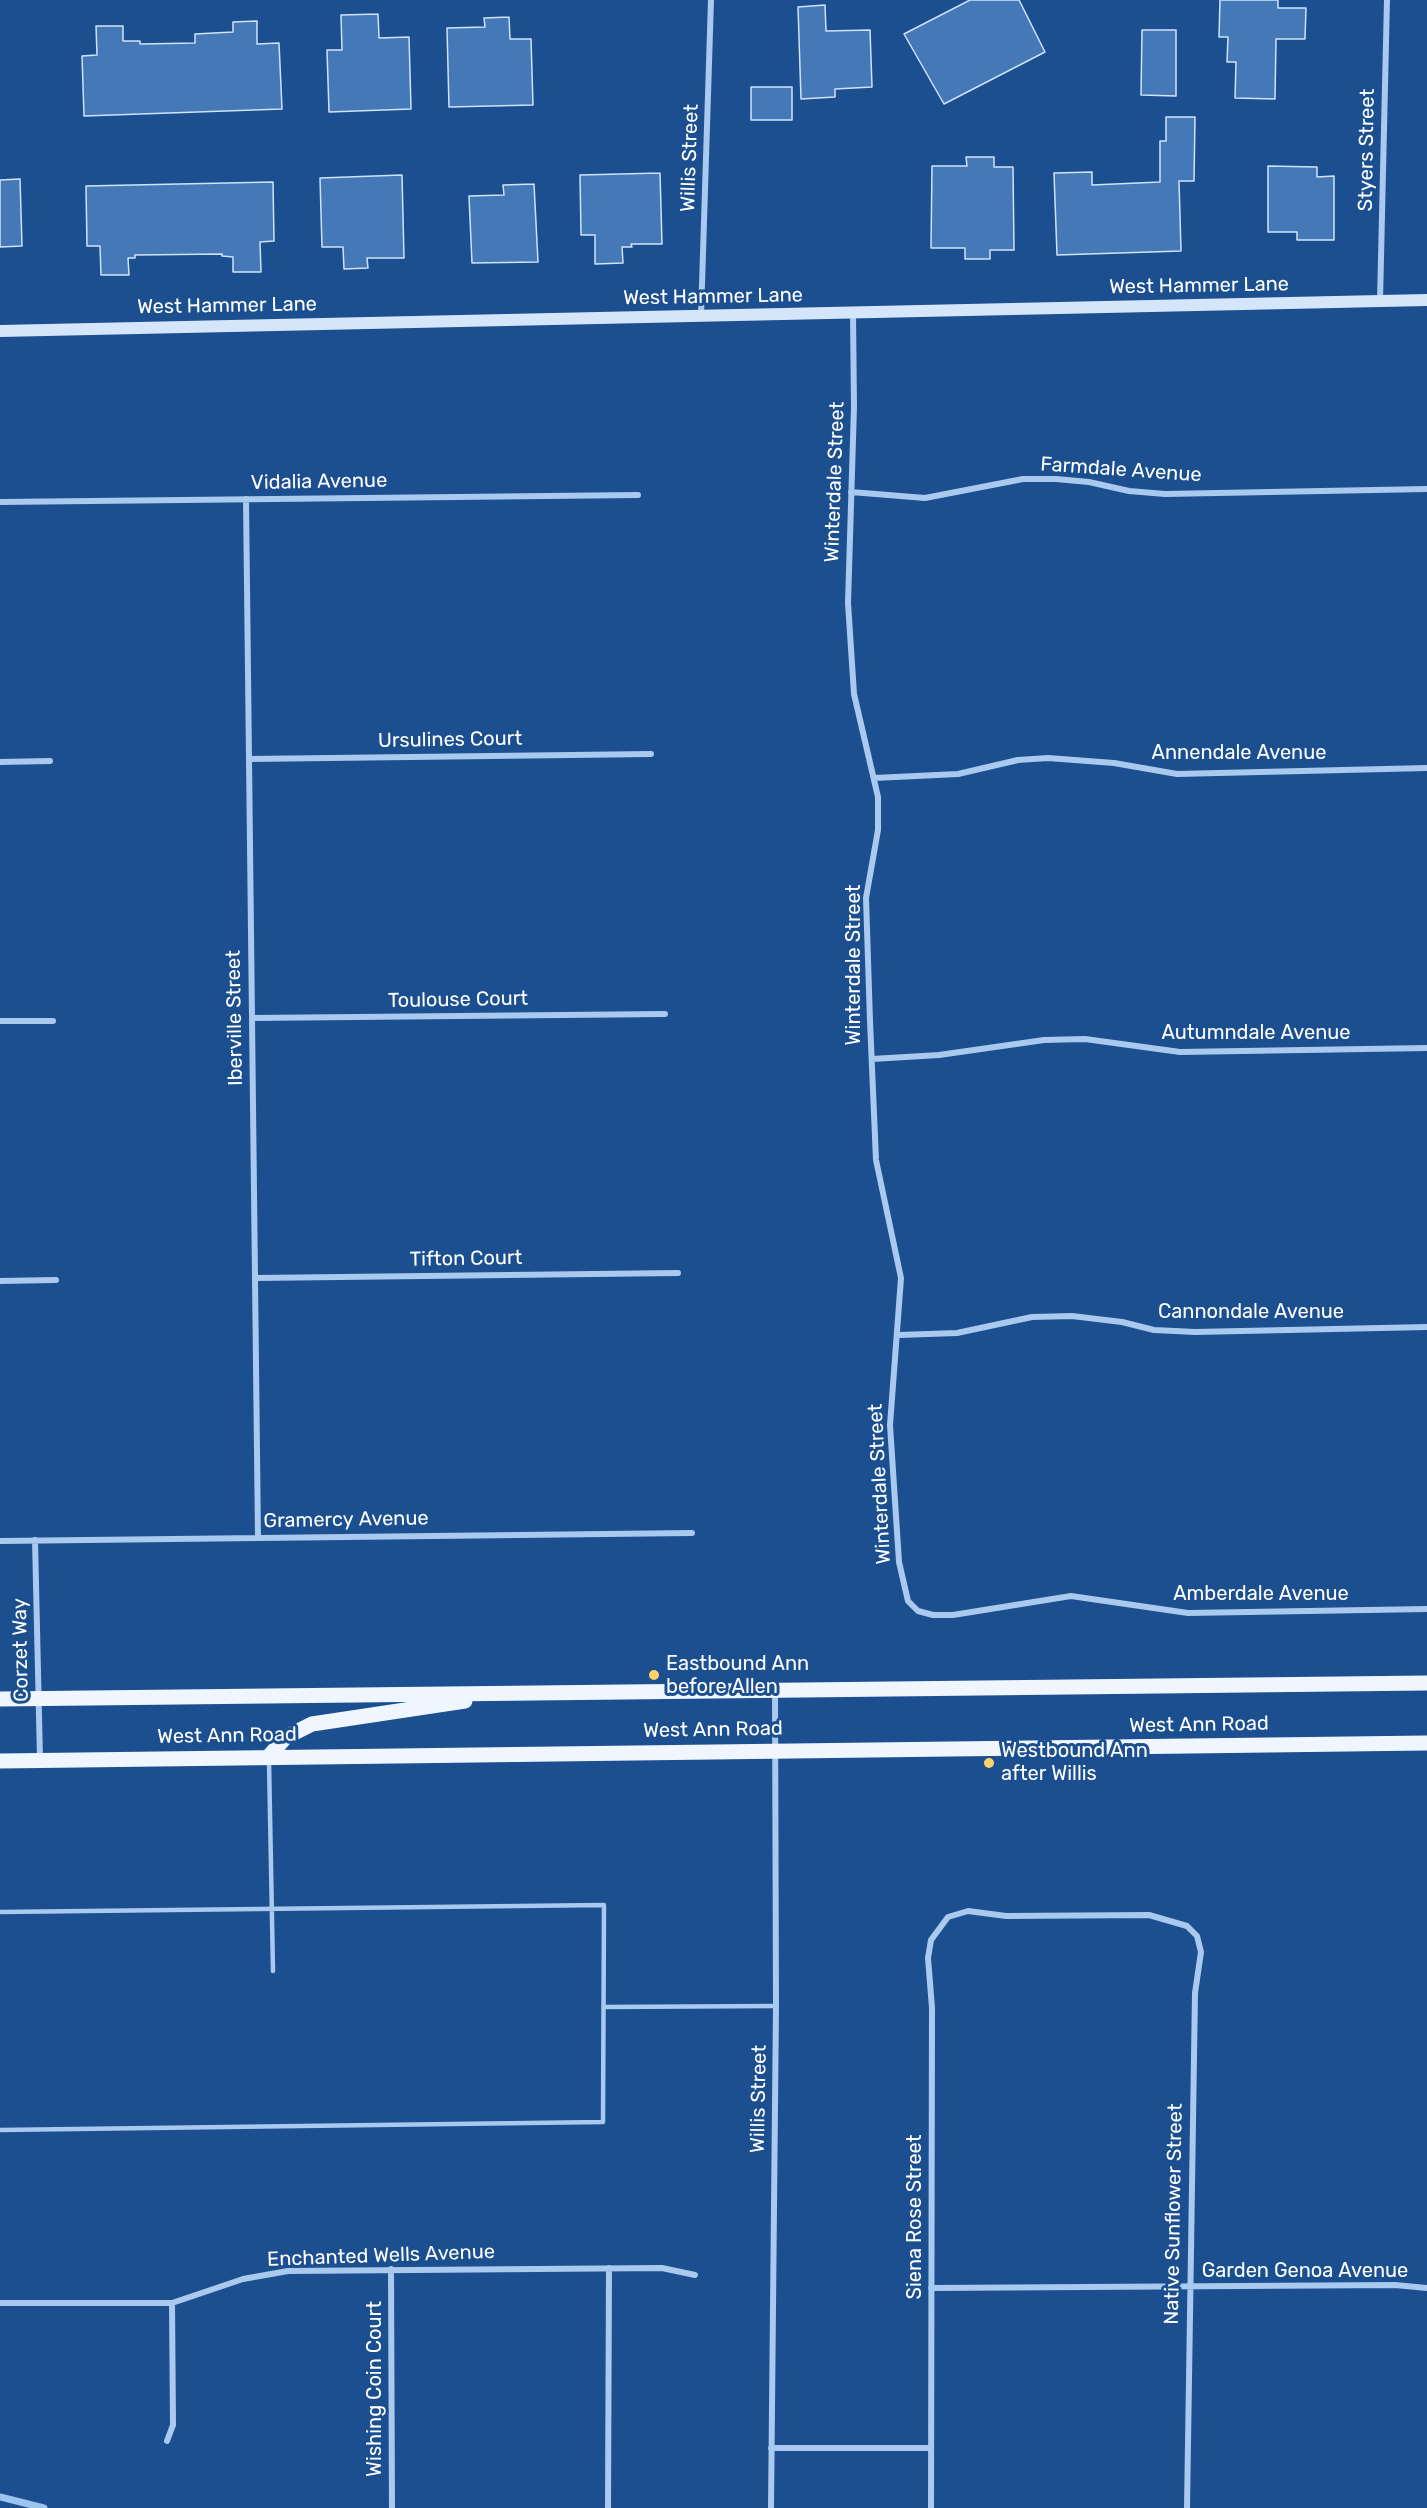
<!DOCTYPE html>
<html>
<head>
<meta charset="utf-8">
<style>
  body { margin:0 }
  canvas { display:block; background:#1b4f8f }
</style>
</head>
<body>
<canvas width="1427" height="2508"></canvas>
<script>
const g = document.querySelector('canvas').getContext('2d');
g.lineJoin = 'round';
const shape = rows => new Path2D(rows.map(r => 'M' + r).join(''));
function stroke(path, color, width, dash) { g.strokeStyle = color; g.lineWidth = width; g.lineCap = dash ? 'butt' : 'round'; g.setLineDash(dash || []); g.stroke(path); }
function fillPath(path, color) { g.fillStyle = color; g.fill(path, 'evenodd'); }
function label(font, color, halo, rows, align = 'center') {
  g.font = font + ' Rubik,sans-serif'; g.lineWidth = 6; g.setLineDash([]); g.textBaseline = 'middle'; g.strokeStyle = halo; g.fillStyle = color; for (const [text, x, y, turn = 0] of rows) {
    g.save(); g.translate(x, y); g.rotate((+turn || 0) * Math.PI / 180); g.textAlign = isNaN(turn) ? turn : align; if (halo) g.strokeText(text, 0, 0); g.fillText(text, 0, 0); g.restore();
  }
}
stroke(shape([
  [0,2497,44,2508]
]), '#9cc4f0', 7);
const building = shape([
  [970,0,1019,0,1045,52,944,104,904,34,970,0],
  [1220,0,1278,0,1278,8,1306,8,1305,39,1276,39,1275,99,1235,98,1236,62,1227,62,1228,37,1219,37,1220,0],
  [825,5,826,31,870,30,872,87,835,89,835,97,801,99,798,7,825,5],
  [378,14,379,38,409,37,411,109,329,112,327,50,342,50,341,15,378,14],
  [509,17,510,39,531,39,533,105,449,107,447,28,485,27,484,18,509,17],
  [257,21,257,44,279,43,282,109,84,116,82,56,97,55,96,26,123,26,123,41,140,41,140,44,195,43,195,34,233,32,233,22,257,21],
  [1142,30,1176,30,1176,96,1141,95,1142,30],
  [751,87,792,87,792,120,751,120,751,87],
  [1166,117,1195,117,1194,181,1179,181,1181,251,1057,255,1054,173,1092,172,1092,185,1160,182,1160,141,1166,141,1166,117],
  [966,157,994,157,994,167,1013,167,1014,250,990,250,990,259,965,259,965,248,931,248,932,166,967,166,966,157],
  [1268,166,1317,167,1317,177,1334,176,1334,240,1297,240,1297,232,1268,232,1268,166],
  [660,173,662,244,631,244,632,247,622,247,623,263,595,264,595,235,581,235,580,175,660,173],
  [402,175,404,258,367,258,368,268,344,269,343,247,322,247,320,178,402,175],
  [20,179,22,246,0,247,0,180,20,179],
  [273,182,274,241,260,242,261,272,233,272,233,257,222,256,222,254,135,255,135,258,128,258,129,275,101,275,100,246,87,246,86,186,273,182],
  [534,184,538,262,472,263,469,196,504,195,503,185,534,184]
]);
fillPath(building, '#4478b7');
stroke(building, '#cfe3fa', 1.5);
stroke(shape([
  [269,1761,273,1971],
  [0,1912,604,1905,603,2122,0,2130],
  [604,2007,776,2006]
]), '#a9c9ee', 4.5);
stroke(shape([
  [1380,301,1387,0],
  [853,314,854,407,848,603,854,694,878,797,878,830,866,898,870,1021,876,1160,901,1278,890,1425,899,1562,908,1601,918,1611,933,1615,953,1615,1071,1596,1188,1613,1427,1609],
  [701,316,711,0],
  [851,492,925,498,1023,479,1056,479,1089,482,1129,491,1165,494,1427,489],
  [246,499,258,1537],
  [0,502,638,495],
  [249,759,651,754],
  [0,762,50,761],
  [874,778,958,774,1018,760,1048,758,1114,763,1177,774,1427,768],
  [252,1018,665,1014],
  [0,1021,53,1021],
  [872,1059,939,1055,1044,1040,1085,1039,1180,1052,1427,1048],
  [255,1278,678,1273],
  [0,1281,56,1280],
  [899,1335,957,1333,1032,1317,1072,1316,1122,1322,1154,1330,1195,1332,1427,1327],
  [35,1540,40,1759],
  [0,1541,692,1533],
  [391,2269,392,2508],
  [931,2288,1395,2285,1427,2288],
  [0,2303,172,2303,243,2279,288,2271,662,2268,695,2275],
  [167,2441,173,2425,172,2303],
  [771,2448,931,2448],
  [608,2508,609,2268],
  [771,2508,776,2006,775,1690],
  [931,2508,932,2008,928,1958,931,1940,948,1917,968,1911,1006,1916,1149,1915,1187,1926,1197,1936,1201,1952,1195,1993,1187,2508]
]), '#a9c9ee', 6);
stroke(shape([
  [0,331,1427,300]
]), '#d6e6fa', 12);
stroke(shape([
  [0,1699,1427,1683],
  [269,1756,286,1737,312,1724,465,1701],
  [0,1761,1427,1743]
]), '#f0f6ff', 15);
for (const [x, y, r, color] of [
  [654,1675,6,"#ffd166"],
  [989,1763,6,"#ffd166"]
]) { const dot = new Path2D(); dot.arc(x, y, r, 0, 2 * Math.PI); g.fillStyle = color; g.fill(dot); stroke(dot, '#1b4f8f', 2); }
label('20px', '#fff', '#1b4f8f', [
  ["Styers Street",1367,150,-89],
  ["Willis Street",690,158,-88],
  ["West Hammer Lane",1199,286,-1],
  ["West Hammer Lane",713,297,-1],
  ["West Hammer Lane",227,306,-1],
  ["Farmdale Avenue",1121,470,4],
  ["Vidalia Avenue",319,482,-1],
  ["Winterdale Street",835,482,-88],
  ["Ursulines Court",450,740,-1],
  ["Annendale Avenue",1239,753],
  ["Winterdale Street",854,965,-90],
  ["Toulouse Court",458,1000,-1],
  ["Iberville Street",235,1018,-91],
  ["Autumndale Avenue",1256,1033],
  ["Tifton Court",466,1259,-1],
  ["Cannondale Avenue",1251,1312],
  ["Winterdale Street",880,1484,-93],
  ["Gramercy Avenue",346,1520,-1],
  ["Amberdale Avenue",1261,1594],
  ["Corzet Way",21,1650,-91],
  ["West Ann Road",1199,1725,-1],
  ["West Ann Road",713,1730,-1],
  ["West Ann Road",227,1736,-1],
  ["Willis Street",759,2099,-89],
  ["Native Sunflower Street",1174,2214,-89],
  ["Siena Rose Street",915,2217,-90],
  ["Enchanted Wells Avenue",381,2256,-2],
  ["Garden Genoa Avenue",1305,2271],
  ["Wishing Coin Court",375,2389,-90]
]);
label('20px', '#fff', '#1b4f8f', [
  ["Eastbound Ann",666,1664],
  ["before Allen",666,1687],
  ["Westbound Ann",1001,1751],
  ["after Willis",1001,1774]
], 'left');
</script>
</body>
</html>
